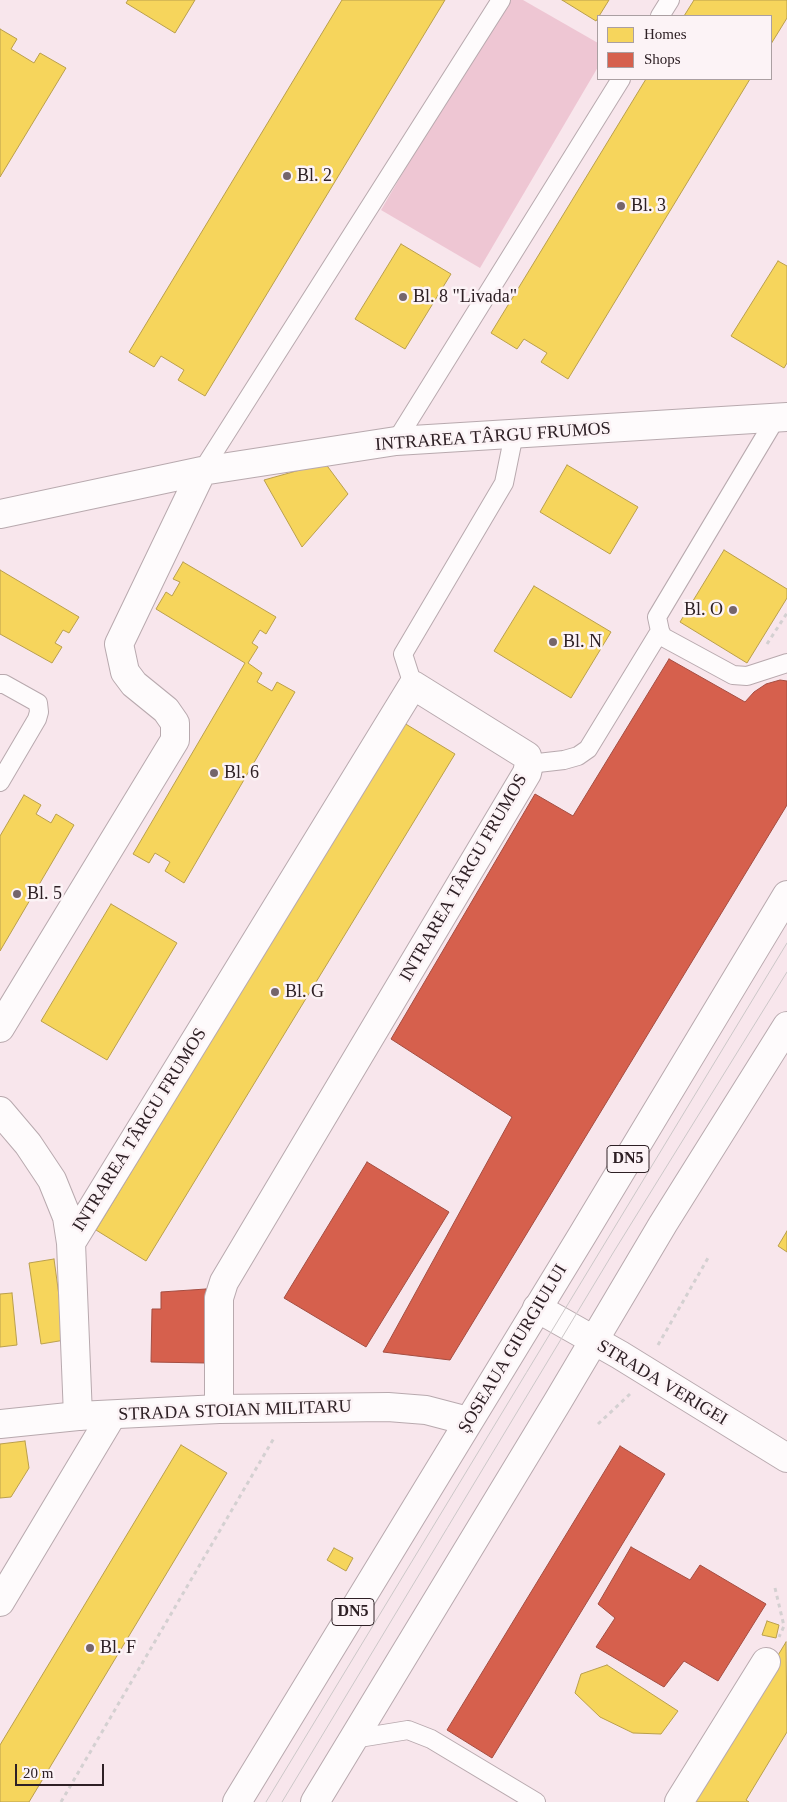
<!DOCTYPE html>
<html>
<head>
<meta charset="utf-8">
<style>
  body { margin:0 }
  #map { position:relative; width:787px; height:1802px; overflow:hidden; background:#f8e6ec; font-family:"Times New Roman",serif }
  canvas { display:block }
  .legend { position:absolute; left:597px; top:15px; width:175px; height:65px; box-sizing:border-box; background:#fcf3f6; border:1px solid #aa9fa2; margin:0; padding:6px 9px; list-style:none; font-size:15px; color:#2e2025 }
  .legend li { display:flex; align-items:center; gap:10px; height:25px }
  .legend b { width:25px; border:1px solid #aa9fa2 }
  .scale { position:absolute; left:15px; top:1764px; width:89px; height:22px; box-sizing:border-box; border:2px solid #2e2025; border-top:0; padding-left:6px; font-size:15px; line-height:18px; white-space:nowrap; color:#2e2025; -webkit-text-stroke:4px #fcf3f6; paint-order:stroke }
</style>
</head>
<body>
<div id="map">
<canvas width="787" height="1802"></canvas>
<ul class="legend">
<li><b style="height:14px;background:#f6d55c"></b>Homes</li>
<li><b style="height:14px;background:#d6604d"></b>Shops</li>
</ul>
<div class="scale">20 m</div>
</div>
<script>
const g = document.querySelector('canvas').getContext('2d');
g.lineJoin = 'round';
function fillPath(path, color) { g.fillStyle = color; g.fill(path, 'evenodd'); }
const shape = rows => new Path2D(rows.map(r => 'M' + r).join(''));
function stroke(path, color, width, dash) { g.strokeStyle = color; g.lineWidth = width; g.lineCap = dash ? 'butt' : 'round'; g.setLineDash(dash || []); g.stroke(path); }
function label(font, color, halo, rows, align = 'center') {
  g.font = font + ' "Times New Roman",serif'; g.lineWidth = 5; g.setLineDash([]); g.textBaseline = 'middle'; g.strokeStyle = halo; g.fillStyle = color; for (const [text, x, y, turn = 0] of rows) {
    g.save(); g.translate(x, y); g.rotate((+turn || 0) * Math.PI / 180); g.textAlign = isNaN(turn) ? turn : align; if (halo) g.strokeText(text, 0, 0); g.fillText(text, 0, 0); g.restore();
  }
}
fillPath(shape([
  [504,0,523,0,598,43,598,67,480,268,381,210]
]), '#eec6d3');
const homes = shape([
  [128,0,195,0,175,33,126,3,128,0],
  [342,0,445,0,205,396,178,380,184,370,161,356,154,367,129,352,342,0],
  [562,0,609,0,596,21,562,0],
  [694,0,787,0,787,18,771,44,771,16,684,16,694,0],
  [0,29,17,39,11,49,34,63,40,53,66,68,0,177,0,29],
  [646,79,750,79,568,379,541,362,547,353,524,339,517,349,491,333,646,79],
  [401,244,451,274,405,349,355,319,401,244],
  [778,261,787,266,787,363,784,368,731,336,778,261],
  [325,463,348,494,302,547,264,480,325,463],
  [567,465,638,507,610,554,540,512,567,465],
  [724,550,787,589,787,598,747,663,680,622,724,550],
  [183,562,276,617,266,634,260,630,252,643,258,647,248,663,262,673,257,682,272,691,277,682,295,692,184,883,165,871,170,862,155,853,149,863,133,854,245,663,156,609,166,592,172,596,180,582,173,579,183,562],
  [0,570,79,617,69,633,63,630,55,643,62,647,52,663,0,634,0,570],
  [534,586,611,632,571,698,494,651,534,586],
  [404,723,455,754,146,1261,96,1230,404,723],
  [24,795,41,805,36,814,51,823,56,814,74,825,0,951,0,836,24,795],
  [111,904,177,943,107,1060,41,1021,111,904],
  [787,1231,787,1252,778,1246,787,1231],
  [54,1259,65,1340,41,1344,29,1263,54,1259],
  [12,1293,17,1345,0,1347,0,1294,12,1293],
  [25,1441,29,1468,11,1497,0,1498,0,1444,25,1441],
  [181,1445,227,1473,29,1802,0,1802,0,1745,181,1445],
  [334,1548,353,1558,346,1571,327,1560,334,1548],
  [767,1621,779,1625,776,1638,762,1635,767,1621],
  [786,1642,787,1732,746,1800,749,1802,689,1802,786,1642],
  [607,1665,678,1711,661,1734,633,1733,600,1717,575,1693,581,1674,607,1665]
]);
fillPath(homes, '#f6d55c');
stroke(homes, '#ba9f4c', 1);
const shops = shape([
  [669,659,745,702,754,692,766,684,780,680,787,681,787,805,450,1360,383,1352,512,1117,391,1039,535,794,573,816,669,659],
  [367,1162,449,1212,366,1347,284,1298,367,1162],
  [206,1289,206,1363,151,1362,152,1309,161,1309,161,1292,206,1289],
  [620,1446,665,1474,492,1758,447,1730,620,1446],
  [631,1547,690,1580,700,1565,766,1604,718,1681,684,1661,664,1687,596,1647,615,1618,598,1604,631,1547]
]);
fillPath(shops, '#d6604d');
stroke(shops, '#a44d41', 1);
const lane = shape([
  [660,16,670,0],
  [776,418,657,617,660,631,663,637,733,675,747,676,787,663],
  [396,441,621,79],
  [202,471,501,0],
  [0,684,4,684,38,703,39,712,37,719,0,782],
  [413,685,403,654,504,483,514,434],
  [529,764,564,760,578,756,588,749,660,631],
  [353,1739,408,1730,431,1739,536,1802]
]);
const street = shape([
  [0,514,202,471,396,441,787,417],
  [0,1028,175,740,175,723,166,710,134,684,125,672,119,644,202,471],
  [0,1111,28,1144,52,1180,67,1217,71,1243],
  [537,1308,620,1355,787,1458],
  [78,1416,71,1243,413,685,527,756,529,764,527,773,224,1282,219,1298,219,1409],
  [0,1602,112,1415],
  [679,1802,766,1662]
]);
const secondary = shape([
  [0,1424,78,1416,219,1409,388,1407,426,1410,468,1421]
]);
const primary = shape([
  [237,1802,583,1234,787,895],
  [315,1802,558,1401,663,1224,787,1026]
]);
stroke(lane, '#b8a9ae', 20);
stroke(street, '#b8a9ae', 30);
stroke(secondary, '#b8a9ae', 30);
stroke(primary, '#b8a9ae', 30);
stroke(shape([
  [767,644,787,613],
  [658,1345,708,1258],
  [598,1424,630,1394],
  [775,1588,784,1626,779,1637],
  [61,1802,274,1438]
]), '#d4d0d1', 3, [4, 4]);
stroke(lane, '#fefbfc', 18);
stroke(street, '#fefbfc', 28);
stroke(secondary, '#fefbfc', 28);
stroke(primary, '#fefbfc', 28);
stroke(shape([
  [266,1802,787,943],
  [282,1802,613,1253,787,972]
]), '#ccc7c8', 1);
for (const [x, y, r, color] of [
  [287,176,5,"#75656b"],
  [621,206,5,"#75656b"],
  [403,297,5,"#75656b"],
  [733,610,5,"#75656b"],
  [553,642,5,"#75656b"],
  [214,773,5,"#75656b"],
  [17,894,5,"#75656b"],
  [275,992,5,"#75656b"],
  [90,1648,5,"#75656b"]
]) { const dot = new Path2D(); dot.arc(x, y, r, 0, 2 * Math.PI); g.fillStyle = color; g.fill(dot); stroke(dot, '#fcf3f6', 2); }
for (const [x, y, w] of [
  [628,1159,42],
  [353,1612,42]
]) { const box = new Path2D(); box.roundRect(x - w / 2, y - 13.5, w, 27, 4); g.fillStyle = '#fcf3f6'; g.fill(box); stroke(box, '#2e2025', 1); }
label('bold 16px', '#2e2025', null, [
  ["DN5",628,1159],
  ["DN5",353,1612]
]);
label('18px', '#2e2025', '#fcf3f6', [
  ["Bl. 2",297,176],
  ["Bl. 3",631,206],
  ["Bl. 8 \"Livada\"",413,297],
  ["Bl. O",723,610,"right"],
  ["Bl. N",563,642],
  ["Bl. 6",224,773],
  ["Bl. 5",27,894],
  ["Bl. G",285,992],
  ["Bl. F",100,1648]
], 'left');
label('18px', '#2e2025', '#fcf3f6', [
  ["INTRAREA TÂRGU FRUMOS",493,437,-4],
  ["INTRAREA TÂRGU FRUMOS",464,878,-60],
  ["INTRAREA TÂRGU FRUMOS",140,1130,-58],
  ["ȘOSEAUA GIURGIULUI",513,1349,-59],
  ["STRADA VERIGEI",662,1383,31],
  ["STRADA STOIAN MILITARU",235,1411,-2]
]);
</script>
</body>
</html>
